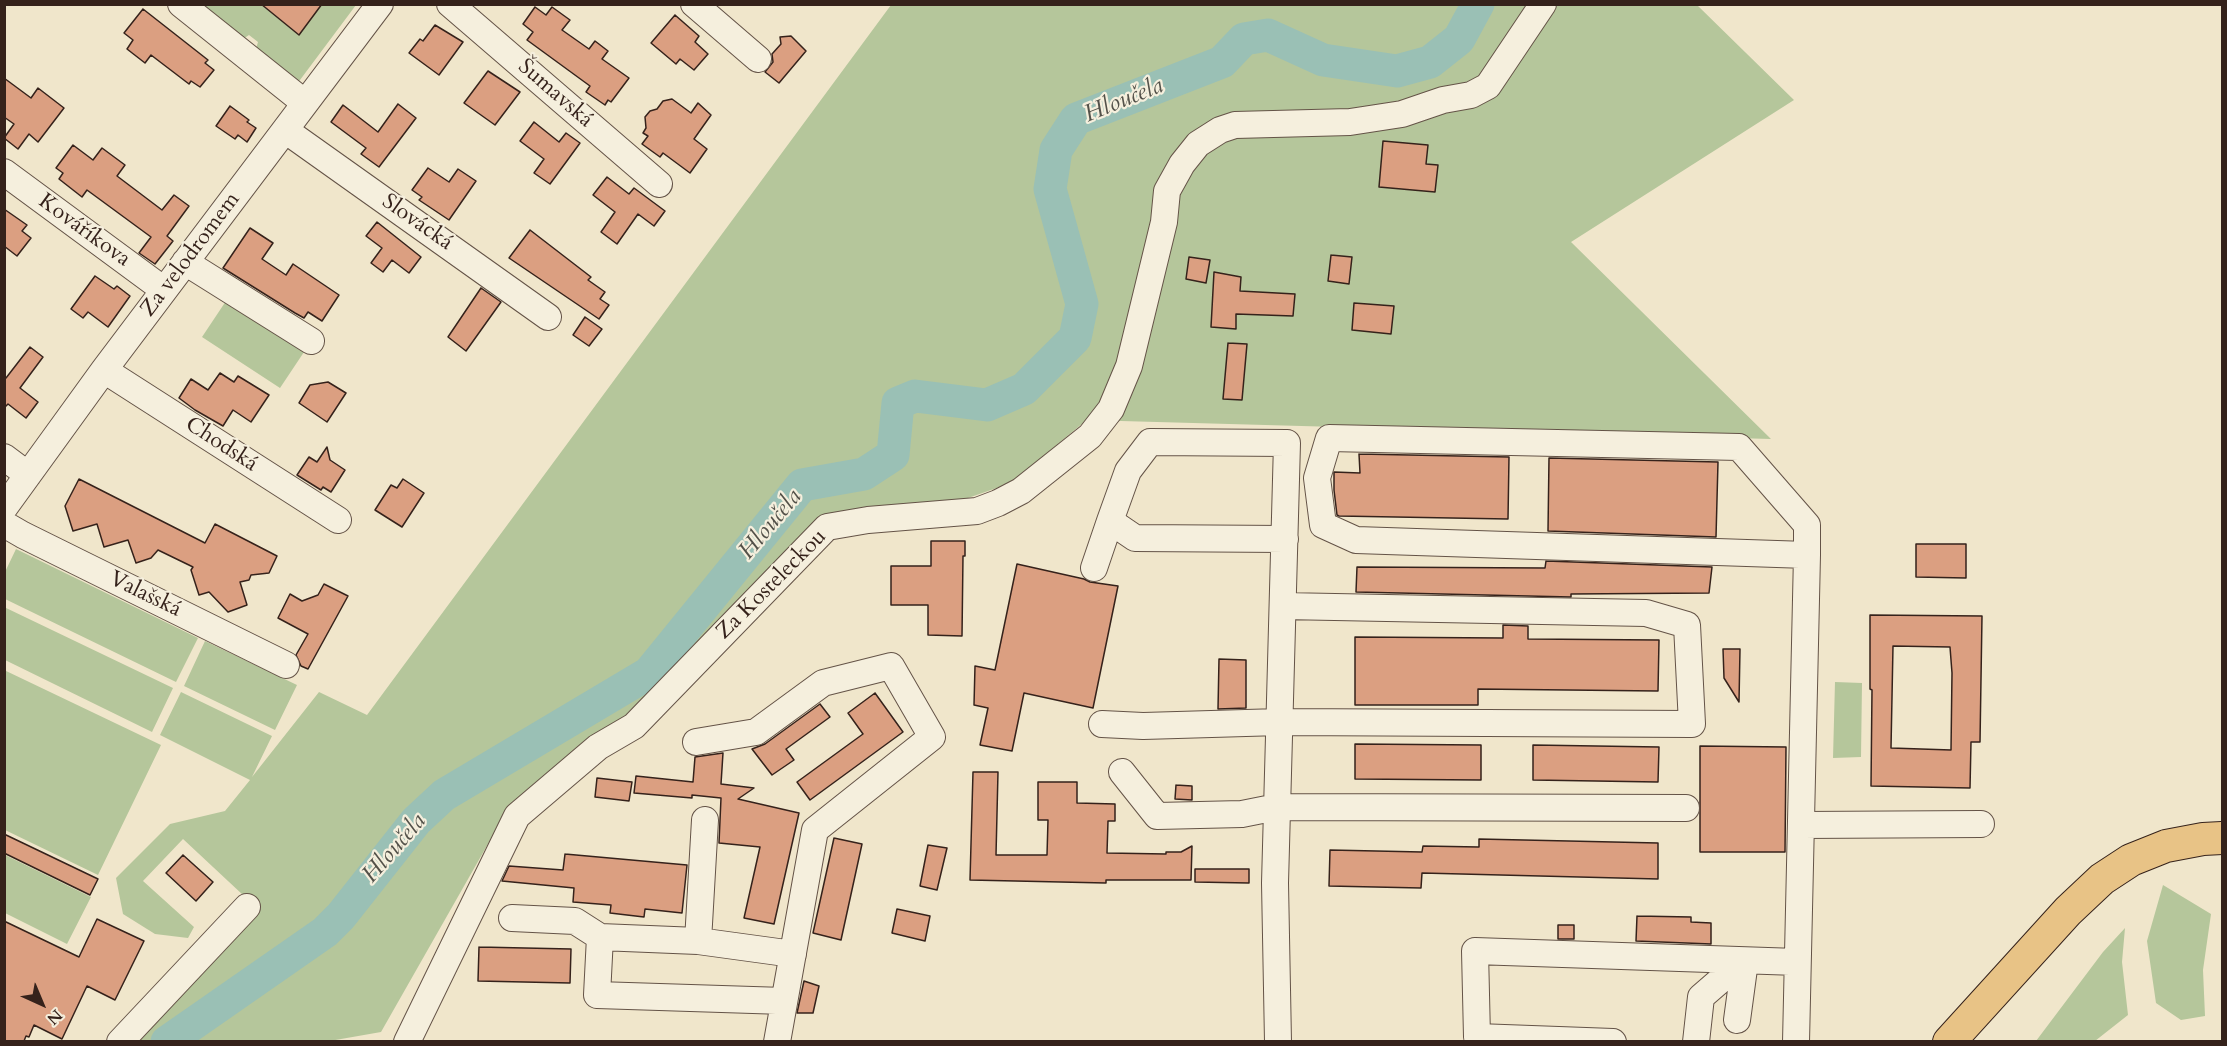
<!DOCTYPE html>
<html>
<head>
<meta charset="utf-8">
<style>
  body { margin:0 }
  #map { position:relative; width:2227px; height:1046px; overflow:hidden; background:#f0e6cb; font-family:Cardo,serif }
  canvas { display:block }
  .frame { position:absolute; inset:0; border:6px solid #35221b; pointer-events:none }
  .north { position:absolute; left:12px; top:974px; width:60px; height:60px; -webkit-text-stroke:4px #f5efdd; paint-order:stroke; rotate:136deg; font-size:16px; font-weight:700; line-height:24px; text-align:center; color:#35221b }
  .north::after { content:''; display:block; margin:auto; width:21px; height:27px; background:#35221b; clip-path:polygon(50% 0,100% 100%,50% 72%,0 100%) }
</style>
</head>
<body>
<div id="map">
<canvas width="2227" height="1046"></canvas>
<div class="frame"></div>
<div class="north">N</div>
</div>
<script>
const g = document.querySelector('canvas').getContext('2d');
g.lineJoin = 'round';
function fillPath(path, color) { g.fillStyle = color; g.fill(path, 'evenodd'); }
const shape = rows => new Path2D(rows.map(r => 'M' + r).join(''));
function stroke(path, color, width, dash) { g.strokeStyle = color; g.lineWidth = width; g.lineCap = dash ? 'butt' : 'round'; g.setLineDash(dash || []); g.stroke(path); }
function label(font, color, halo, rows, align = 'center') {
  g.font = font + ' Cardo,serif'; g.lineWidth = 4.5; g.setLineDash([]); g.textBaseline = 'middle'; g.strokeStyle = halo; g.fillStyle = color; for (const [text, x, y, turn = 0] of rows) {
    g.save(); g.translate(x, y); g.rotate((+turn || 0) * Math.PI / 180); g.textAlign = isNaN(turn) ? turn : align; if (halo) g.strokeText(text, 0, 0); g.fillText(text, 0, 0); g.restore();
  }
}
fillPath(shape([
  [203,5,356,5,297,84,256,49,258,42,249,35,243,39,218,24,218,16],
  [891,5,1697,5,1794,100,1571,242,1771,439,1121,421,1083,423,1011,483,925,513,827,515,661,688,509,807,381,1032,324,1042,133,1041,258,909,183,839,143,881,194,927,188,938,155,934,123,914,116,878,170,824,225,811,250,780,160,735,181,692,272,736,252,777,319,692,367,715],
  [226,301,304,352,280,388,202,337],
  [16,549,198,638,176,682,5,599,5,572],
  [4,607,173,688,152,732,5,660],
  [205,641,297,685,275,730,184,686],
  [4,670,161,745,98,875,5,830],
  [1835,682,1862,683,1861,757,1833,758],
  [5,855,91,897,67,944,5,913],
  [2163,885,2211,914,2203,970,2205,1016,2181,1020,2156,1003,2147,941],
  [2125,928,2122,962,2128,1015,2095,1041,2036,1041,2103,952]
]), '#b5c69b');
stroke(shape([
  [167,1042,325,932,341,916,416,821,444,795,649,673,802,485,864,474,893,455,898,403,915,396,987,405,1024,389,1075,338,1082,304,1050,189,1056,150,1076,119,1222,62,1244,39,1268,35,1323,60,1397,71,1430,62,1459,39,1478,4]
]), '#9ac0b5', 33);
const building = shape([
  [261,4,322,4,299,35,261,4],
  [535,7,546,15,552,7,570,20,562,30,589,49,595,41,608,51,602,59,629,78,611,102,608,100,605,105,586,92,590,86,527,40,533,32,523,24,535,7],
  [143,9,208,60,205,63,214,70,200,87,191,81,189,84,151,55,145,63,127,49,133,40,124,33,143,9],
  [675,15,699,36,695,42,708,54,694,70,680,59,676,64,651,43,675,15],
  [435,25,463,42,439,75,409,53,420,39,423,41,435,25],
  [791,36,806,51,779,83,765,72,773,62,772,54,781,44,780,37,791,36],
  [488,71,520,92,495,125,464,103,488,71],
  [4,78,31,98,38,88,64,108,38,142,29,134,18,149,4,138,14,124,4,117,4,78],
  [672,99,691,113,698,103,711,115,694,139,707,149,690,173,663,153,660,157,642,144,648,136,643,133,646,128,645,117,650,111,657,109,663,101,672,99],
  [398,104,416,118,379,167,361,154,366,148,331,122,343,105,378,132,398,104],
  [230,106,249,120,247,122,256,128,247,142,238,135,235,139,216,126,230,106],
  [534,122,559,142,566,133,580,143,550,184,534,173,544,159,520,141,534,122],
  [1383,141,1428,145,1426,164,1438,165,1435,192,1379,187,1383,141],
  [73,145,93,160,102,148,125,165,117,176,162,210,174,195,189,206,167,236,173,241,155,264,139,253,151,237,87,190,82,197,59,179,63,173,56,168,73,145],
  [428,168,449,182,458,169,476,181,449,220,419,200,422,197,412,190,428,168],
  [607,177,629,194,634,188,665,211,654,226,638,214,617,244,601,232,615,212,593,195,607,177],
  [4,209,27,225,22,231,31,238,17,256,4,246,4,209],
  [377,222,421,257,409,273,392,260,383,272,371,263,382,248,366,236,377,222],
  [250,228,273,243,262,259,286,275,293,264,339,295,322,321,308,312,304,318,295,313,223,268,250,228],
  [530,230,591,277,588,280,605,292,600,299,609,305,599,319,509,258,530,230],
  [1331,255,1352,257,1349,284,1328,281,1331,255],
  [1189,257,1210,260,1206,283,1186,279,1189,257],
  [1214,272,1241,277,1240,291,1295,294,1293,316,1236,314,1236,329,1211,327,1214,272],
  [95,276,114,289,117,286,130,296,108,327,88,312,83,318,71,309,95,276],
  [481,288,501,302,466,351,448,337,481,288],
  [1354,303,1394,306,1391,334,1352,330,1354,303],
  [585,317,602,329,589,346,573,335,585,317],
  [1228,343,1247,344,1242,400,1223,399,1228,343],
  [30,347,43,357,20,388,38,402,26,418,8,404,4,408,4,376,6,378,30,347],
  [220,373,234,382,238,376,269,395,251,422,233,410,223,426,195,410,179,398,191,379,208,390,220,373],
  [328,382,346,393,327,422,299,403,310,385,328,382],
  [327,447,330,460,345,470,331,492,323,487,321,490,297,475,309,457,317,462,327,447],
  [1359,454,1509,457,1508,519,1339,516,1337,515,1334,490,1334,472,1360,473,1359,454],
  [1549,458,1718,462,1716,537,1548,531,1549,458],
  [79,479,205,543,215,524,277,556,269,573,251,575,249,580,240,582,247,605,228,612,209,592,199,595,191,570,193,567,158,550,151,558,136,563,128,540,104,547,97,524,73,531,65,506,79,479],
  [403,479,424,493,402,527,375,510,391,485,397,488,403,479],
  [931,541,965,541,965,556,963,556,962,636,928,635,928,605,891,605,891,566,931,566,931,541],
  [1916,544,1966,544,1966,578,1916,577,1916,544],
  [1546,561,1712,567,1709,593,1571,594,1571,597,1356,592,1357,567,1545,568,1546,561],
  [1017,564,1084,579,1090,582,1118,586,1093,708,1024,693,1012,751,980,745,988,708,974,705,975,666,995,670,1017,564],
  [324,584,348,596,308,669,301,666,296,655,308,634,278,618,290,594,302,601,318,595,324,584],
  [1870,615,1982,616,1980,742,1971,742,1970,788,1871,786,1872,690,1870,689,1870,615],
  [1893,646,1950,647,1952,673,1951,750,1891,748,1893,646],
  [1503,625,1528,626,1528,639,1659,640,1658,691,1478,689,1478,705,1355,705,1355,637,1503,638,1503,625],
  [1723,649,1740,649,1739,702,1724,678,1723,649],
  [1219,659,1246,660,1246,708,1218,709,1219,659],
  [875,693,903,732,810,800,797,782,863,734,848,713,875,693],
  [820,704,830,717,786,749,794,760,772,775,752,749,765,744,820,704],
  [1355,744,1481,745,1481,780,1355,779,1355,744],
  [1533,745,1659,747,1658,782,1533,780,1533,745],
  [1700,746,1786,747,1785,852,1700,852,1700,746],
  [723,753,721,784,754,788,738,799,799,813,774,924,744,918,760,847,719,843,721,798,692,795,692,798,634,793,636,776,693,782,695,757,723,753],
  [973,772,998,772,996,855,1047,855,1048,820,1038,820,1038,782,1077,782,1077,803,1115,804,1115,821,1108,821,1107,853,1166,854,1166,852,1181,852,1192,846,1191,880,1106,880,1106,883,970,880,973,772],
  [597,778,632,782,629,801,595,797,597,778],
  [1176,785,1192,786,1192,800,1175,799,1176,785],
  [4,834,98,879,90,895,4,853,4,834],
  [834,838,862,844,841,940,813,933,834,838],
  [1479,839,1658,843,1658,879,1422,873,1421,888,1329,886,1330,850,1422,852,1423,846,1479,847,1479,839],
  [928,845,947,848,937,890,920,886,928,845],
  [565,854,687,865,682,913,645,909,644,917,610,913,611,905,573,902,574,888,502,881,509,866,563,870,565,854],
  [183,855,213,882,196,901,166,873,183,855],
  [1195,869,1249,869,1249,883,1195,882,1195,869],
  [897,909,930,916,925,941,892,933,897,909],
  [1637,916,1691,917,1691,922,1711,923,1711,944,1636,941,1637,916],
  [97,919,144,941,115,1000,87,986,62,1039,34,1025,29,1037,26,1036,24,1041,4,1041,4,921,79,957,97,919],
  [1558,925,1574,925,1574,939,1558,939,1558,925],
  [479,947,571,949,570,983,478,981,479,947],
  [804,981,819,986,813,1013,797,1013,804,981]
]);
fillPath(building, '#db9f81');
stroke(building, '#35221b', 1.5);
const minor = shape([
  [181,4,305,103],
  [450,4,659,184],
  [694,4,758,59],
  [285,130,548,317],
  [4,172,164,290],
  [185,262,311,341],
  [104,370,338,520],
  [4,457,28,475],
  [4,508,104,370,380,4],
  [4,524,23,535,286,665],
  [1094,568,1110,521],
  [1102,724,1143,726,1280,722,1692,724,1687,625,1646,613,1283,606],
  [696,742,756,732,823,683,891,666,932,737,815,830,777,1042],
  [1122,772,1157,816,1242,814,1277,807,1686,808],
  [705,820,698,941,793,954],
  [1802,825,1981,824],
  [512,918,575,921,600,937],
  [698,941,600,937,597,995,784,1001],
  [1737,1020,1745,961],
  [120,1042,247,907],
  [407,1042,517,816,598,747,634,726,827,527,868,520,977,511,998,503,1021,491,1090,436,1111,409,1129,366,1164,222,1167,191,1182,164,1198,144,1220,130,1235,125,1350,122,1402,114,1443,100,1471,95,1488,86,1543,4],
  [1278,1042,1275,883,1287,443,1150,442,1128,471,1110,521,1135,538,1285,539],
  [1613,1042,1477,1037,1475,951,1797,962],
  [1696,1042,1701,997,1731,971,1732,960],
  [1796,1042,1807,555,1356,540,1323,525,1317,478,1329,438,1739,447,1807,525,1807,555]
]);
const major = shape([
  [1949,1042,2068,911,2102,879,2131,860,2166,846,2203,839,2222,838]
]);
stroke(minor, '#645347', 28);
stroke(major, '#35221b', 34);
stroke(minor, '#f5efdd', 26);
stroke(major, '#e8c386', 32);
label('22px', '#35221b', '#f5efdd', [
  ["Šumavská",555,94,41],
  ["Slovácká",417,223,35],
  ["Kováříkova",84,231,36],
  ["Za velodromem",191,255,-53],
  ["Chodská",221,445,33],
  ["Za Kosteleckou",772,585,-45],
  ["Valašská",145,595,26]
]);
label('italic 24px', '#535149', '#f5efdd', [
  ["Hloučela",1124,101,-22],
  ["Hloučela",771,525,-50],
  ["Hloučela",395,849,-49]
]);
</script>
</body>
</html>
